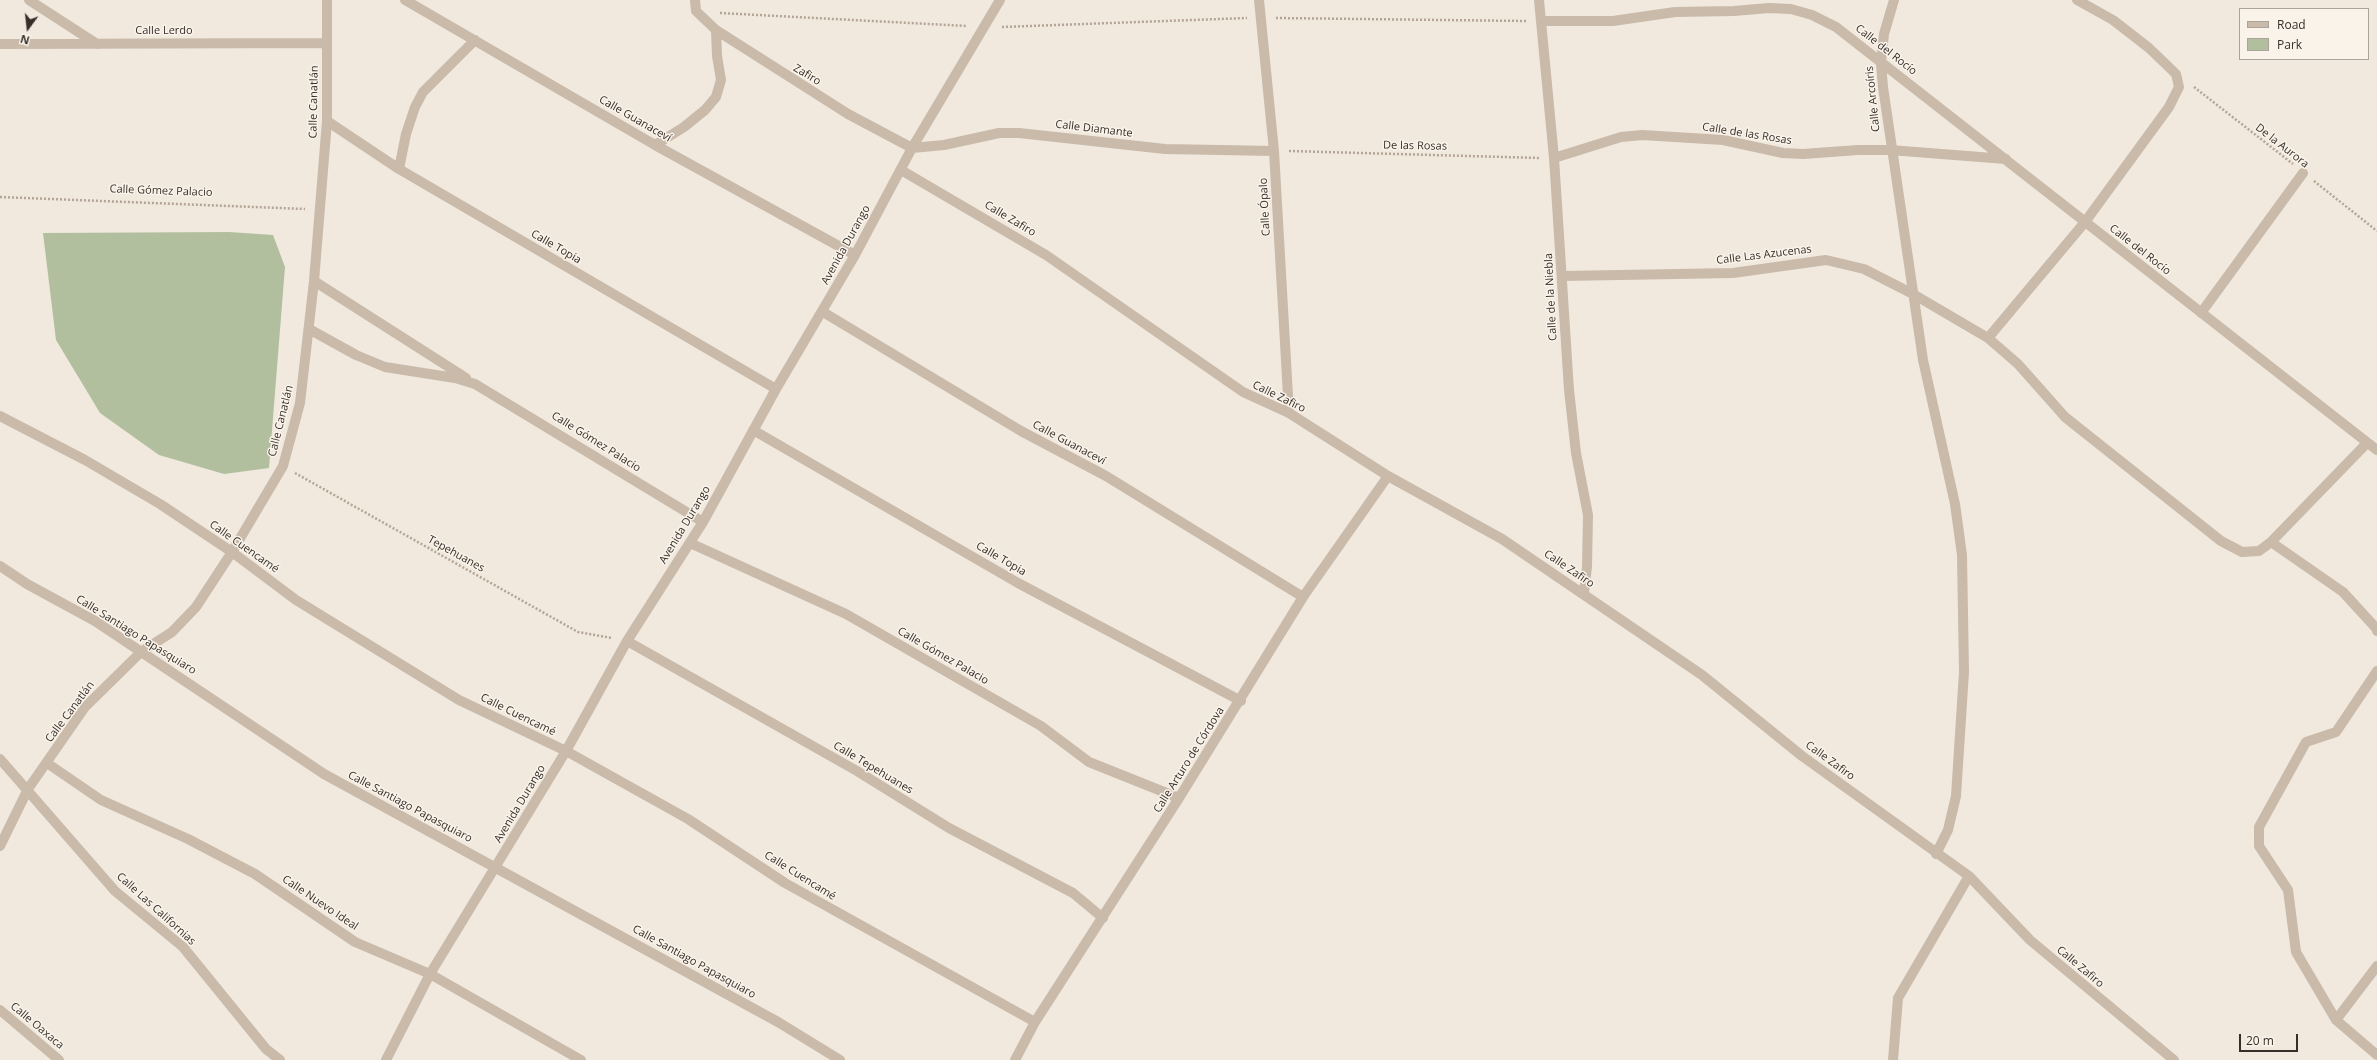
<!DOCTYPE html>
<html>
<head>
<meta charset="utf-8">
<style>
  body { margin:0 }
  #map { position:relative; width:2377px; height:1060px; overflow:hidden; background:#f1e9de; font-family:"Open Sans",sans-serif }
  canvas { display:block }
  .legend { position:absolute; left:2239px; top:8px; width:130px; height:52px; box-sizing:border-box; background:#f9f3ea; border:1px solid #aba49d; margin:0; padding:5px 7px; list-style:none; font-size:12px; color:#372e29 }
  .legend li { display:flex; align-items:center; gap:8px; height:20px }
  .legend b { width:20px; border:1px solid #aba49d }
  .north { position:absolute; left:8px; top:8px; width:40px; height:40px; -webkit-text-stroke:3px #f9f3ea; paint-order:stroke; rotate:195deg; font-size:11px; font-weight:700; line-height:16px; text-align:center; color:#372e29 }
  .north::after { content:''; display:block; margin:auto; width:14px; height:18px; background:#372e29; clip-path:polygon(50% 0,100% 100%,50% 72%,0 100%) }
  .scale { position:absolute; left:2239px; top:1034px; width:59px; height:18px; box-sizing:border-box; border:2px solid #372e29; border-top:0; padding-left:5px; font-size:12px; line-height:14px; white-space:nowrap; color:#372e29; -webkit-text-stroke:3px #f9f3ea; paint-order:stroke }
</style>
</head>
<body>
<div id="map">
<canvas width="2377" height="1060"></canvas>
<ul class="legend">
<li><b style="height:5px;background:#c9baaa"></b>Road</li>
<li><b style="height:11px;background:#b2bf9f"></b>Park</li>
</ul>
<div class="north">N</div>
<div class="scale">20 m</div>
</div>
<script>
const g = document.querySelector('canvas').getContext('2d');
g.lineJoin = 'round';
function fillPath(path, color) { g.fillStyle = color; g.fill(path, 'evenodd'); }
const shape = rows => new Path2D(rows.map(r => 'M' + r).join(''));
function stroke(path, color, width, dash) { g.strokeStyle = color; g.lineWidth = width; g.lineCap = dash ? 'butt' : 'round'; g.setLineDash(dash || []); g.stroke(path); }
function label(font, color, halo, rows, align = 'center') {
  g.font = font + ' "Open Sans",sans-serif'; g.lineWidth = 3; g.setLineDash([]); g.textBaseline = 'middle'; g.strokeStyle = halo; g.fillStyle = color; for (const [text, x, y, turn = 0] of rows) {
    g.save(); g.translate(x, y); g.rotate((+turn || 0) * Math.PI / 180); g.textAlign = isNaN(turn) ? turn : align; if (halo) g.strokeText(text, 0, 0); g.fillText(text, 0, 0); g.restore();
  }
}
fillPath(shape([
  [229,232,273,235,285,267,269,468,224,474,159,455,100,413,56,340,43,233]
]), '#b2bf9f');
stroke(shape([
  [720,13,967,26],
  [1276,18,1527,21],
  [1002,27,1247,18],
  [2194,87,2293,164],
  [1289,151,1540,158],
  [2314,181,2377,231],
  [0,197,305,209],
  [295,473,578,632,612,638]
]), '#b4a495', 2.5, [2, 2]);
stroke(shape([
  [29,0,97,44],
  [405,0,655,145,855,255],
  [695,0,696,11,716,30,848,114,912,148,944,145,999,133,1019,133,1165,149,1274,151],
  [1259,0,1274,151,1289,413],
  [1539,0,1554,158,1569,390,1576,453,1588,515,1587,567,1584,592],
  [1894,0,1884,34,1881,63,1883,87,1923,360,1955,504,1962,555,1964,672,1956,796,1948,830,1936,854],
  [1542,21,1613,21,1675,12,1734,11,1769,8,1791,9,1812,15,1836,27,2377,450],
  [0,44,327,43],
  [327,121,399,169,776,389],
  [655,145,684,127,705,110,716,97,721,80,717,56,716,30],
  [1554,158,1621,137,1642,135,1723,140,1783,153,1803,154,1858,150,1890,150,2006,159],
  [399,169,406,134,415,107,423,92,475,40],
  [901,170,1046,255,1243,392,1289,413,1388,476,1502,539,1702,675,1802,756,1969,876,2030,940,2174,1060],
  [1563,276,1733,273,1826,260,1864,269,1913,294,1988,338,2018,364,2065,417,2221,541,2242,552,2259,551,2271,542,2367,443],
  [314,281,466,378],
  [823,312,1021,431,1106,476,1303,597],
  [2201,313,2303,173],
  [309,329,356,355,385,367,455,378,475,384,703,522],
  [1988,338,2085,222,2169,107,2179,87,2176,74,2149,48,2113,20,2077,0],
  [0,416,85,460,160,504,232,552,296,600,459,700,566,751,688,819,785,883,1035,1022],
  [753,430,1018,583,1241,701],
  [2271,542,2343,592,2376,628,2377,631],
  [690,543,846,614,1041,726,1089,762,1179,798],
  [0,566,27,584,95,621,324,774,778,1022,840,1060],
  [627,641,857,771,949,828,1073,893,1103,918],
  [2377,671,2336,732,2306,742,2259,827,2259,846,2288,890,2296,952,2336,1020,2377,1055],
  [0,759,115,891,183,947,266,1049,280,1060],
  [47,763,101,800,188,839,255,874,355,942,430,974,581,1060],
  [0,846,28,789,85,707,141,652,172,632,196,607,232,552,283,466,300,403,314,281,327,121,327,0],
  [0,1010,59,1060],
  [2336,1020,2377,966],
  [386,1060,430,974,566,751,627,641,703,522,776,389,855,255,912,148,1000,0],
  [1015,1060,1035,1022,1179,798,1303,597,1388,476],
  [1893,1060,1898,998,1969,876]
]), '#c9baaa', 10);
label('11px', '#372e29', '#f9f3ea', [
  ["Calle Lerdo",164,31],
  ["Calle del Rocío",1886,50,38],
  ["Zafiro",807,75,31],
  ["Calle Arcoíris",1873,99,-96],
  ["Calle Canatlán",314,102,-89],
  ["Calle Guanaceví",635,119,30],
  ["Calle Diamante",1094,129,7],
  ["Calle de las Rosas",1747,134,9],
  ["De las Rosas",1415,146,1],
  ["De la Aurora",2282,146,38],
  ["Calle Gómez Palacio",161,191,2],
  ["Calle Ópalo",1265,207,-93],
  ["Calle Zafiro",1010,219,31],
  ["Avenida Durango",846,245,-61],
  ["Calle Topia",556,247,30],
  ["Calle del Rocío",2140,250,38],
  ["Calle Las Azucenas",1764,255,-7],
  ["Calle de la Niebla",1551,297,-93],
  ["Calle Zafiro",1279,397,26],
  ["Calle Canatlán",281,421,-76],
  ["Calle Gómez Palacio",596,442,32],
  ["Calle Guanaceví",1069,443,28],
  ["Avenida Durango",685,525,-59],
  ["Calle Cuencamé",244,547,35],
  ["Tepehuanes",456,554,29],
  ["Calle Topia",1001,559,30],
  ["Calle Zafiro",1569,569,34],
  ["Calle Santiago Papasquiaro",136,635,32],
  ["Calle Gómez Palacio",943,656,30],
  ["Calle Canatlán",70,712,-53],
  ["Calle Cuencamé",518,715,26],
  ["Calle Arturo de Córdova",1189,760,-58],
  ["Calle Zafiro",1830,761,36],
  ["Calle Tepehuanes",873,768,31],
  ["Avenida Durango",520,804,-59],
  ["Calle Santiago Papasquiaro",410,807,28],
  ["Calle Cuencamé",800,876,32],
  ["Calle Nuevo Ideal",320,903,34],
  ["Calle Las Californias",156,909,42],
  ["Calle Santiago Papasquiaro",694,962,29],
  ["Calle Zafiro",2080,967,40],
  ["Calle Oaxaca",37,1026,40]
]);
</script>
</body>
</html>
